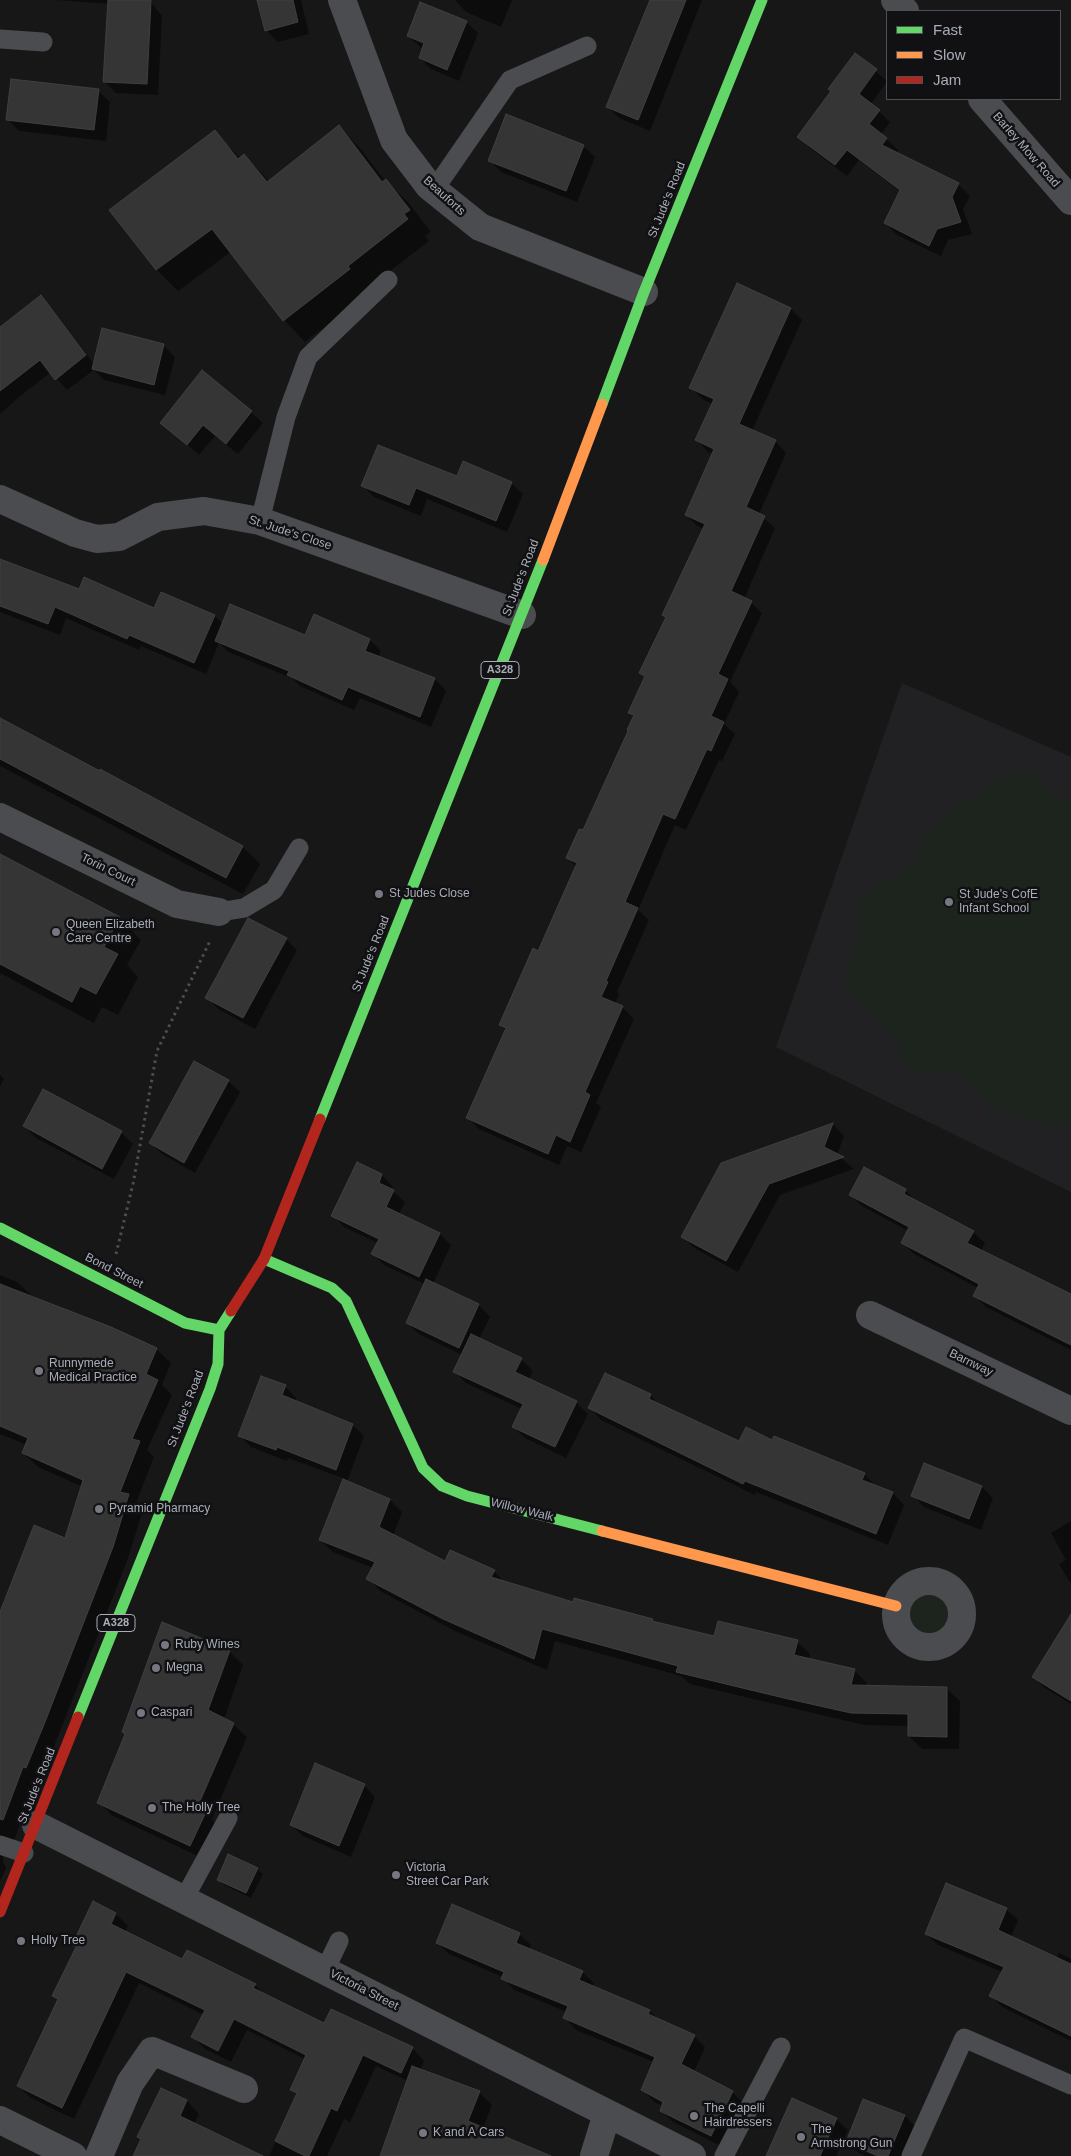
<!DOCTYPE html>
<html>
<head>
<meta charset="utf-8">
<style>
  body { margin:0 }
  #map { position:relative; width:1071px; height:2156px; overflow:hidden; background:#171717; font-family:Helvetica,sans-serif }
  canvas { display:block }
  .legend { position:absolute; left:886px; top:10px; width:175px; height:90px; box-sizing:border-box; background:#111113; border:1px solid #4d4f55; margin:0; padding:6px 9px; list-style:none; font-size:15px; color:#a8adb8 }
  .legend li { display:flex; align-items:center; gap:10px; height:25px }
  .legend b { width:25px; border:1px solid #4d4f55 }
</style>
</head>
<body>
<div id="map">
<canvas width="1071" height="2156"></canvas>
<ul class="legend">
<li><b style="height:6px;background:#63d668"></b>Fast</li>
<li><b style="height:6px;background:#ff974d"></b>Slow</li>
<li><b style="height:6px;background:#b3261e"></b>Jam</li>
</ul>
</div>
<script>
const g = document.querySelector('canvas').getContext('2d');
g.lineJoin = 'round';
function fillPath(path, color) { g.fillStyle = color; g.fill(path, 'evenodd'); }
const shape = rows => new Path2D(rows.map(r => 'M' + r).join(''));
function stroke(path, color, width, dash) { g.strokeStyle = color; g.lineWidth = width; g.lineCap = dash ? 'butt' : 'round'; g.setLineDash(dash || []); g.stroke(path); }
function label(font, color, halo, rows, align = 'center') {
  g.font = font + ' Helvetica,sans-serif'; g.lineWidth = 5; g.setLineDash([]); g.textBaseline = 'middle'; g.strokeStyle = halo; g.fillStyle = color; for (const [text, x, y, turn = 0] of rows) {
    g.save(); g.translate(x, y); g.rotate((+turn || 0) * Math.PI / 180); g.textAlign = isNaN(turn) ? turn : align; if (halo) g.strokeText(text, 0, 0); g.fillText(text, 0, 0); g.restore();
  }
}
fillPath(shape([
  [902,683,1071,757,1071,1192,776,1047]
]), '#212123');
fillPath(shape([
  [1024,771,1040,780,1048,794,1065,800,1071,800,1071,1125,1049,1129,1016,1111,988,1111,984,1098,967,1079,944,1067,934,1076,909,1067,895,1042,870,1006,849,991,843,977,851,961,860,934,858,904,872,891,911,866,918,853,920,837,949,814,996,781,1009,779],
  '908 1614a21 21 0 1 1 42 0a21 21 0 1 1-42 0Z'
]), '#1d241e');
fillPath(shape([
  [56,0,149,0,162,16,158,95,116,93,104,81,109,4],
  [259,0,301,0,309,34,278,42,266,30],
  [455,0,512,0,501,27,466,12],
  [652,0,702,0,650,131,619,118,608,107],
  [466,22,478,33,459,81,431,69,420,58,423,49,408,36],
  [855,54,887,81,871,104,890,122,881,134,898,150,896,153,958,184,970,196,963,209,972,234,948,240,941,256,897,235,885,223,901,192,859,160,847,176,810,148,799,137,832,92],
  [98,91,110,102,106,141,19,131,7,119],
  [339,127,360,148,385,181,408,202,431,232,425,236,429,241,368,288,371,291,305,342,284,320,231,252,178,291,157,270,111,211,215,132,240,158,244,155,269,181],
  [583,146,595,157,577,202,501,172,489,160],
  [41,297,52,309,94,364,163,345,175,357,165,395,104,380,94,370,67,390,51,372,19,397,0,414,0,328],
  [791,309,802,320,752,431,775,441,786,453,759,514,775,528,744,599,751,602,762,613,730,682,739,692,724,724,735,734,722,761,719,760,686,830,675,825,638,910,649,920,617,992,619,994,615,1004,622,1007,634,1019,596,1103,601,1107,581,1152,567,1146,559,1165,479,1129,468,1118,506,1031,500,1025,539,952,577,867,567,858,583,832,634,717,630,712,646,678,641,673,666,618,663,615,704,529,697,526,686,515,714,454,708,452,697,440,713,404,702,399,691,387],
  [251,412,263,423,238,454,215,436,199,455,162,423],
  [458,478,511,483,523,494,507,532,427,499,421,516,374,497,363,486],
  [0,561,80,591,155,609,162,593,215,616,223,624,306,637,315,616,370,640,381,651,378,657,435,679,446,691,431,727,360,698,354,710,300,686,292,678,228,652,219,643,206,674,141,646,139,650,66,618,60,635,0,612],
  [0,720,100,773,101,771,243,847,260,864,243,894,0,766],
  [0,856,119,918,141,940,127,965,138,977,118,1015,102,1007,94,1023,0,973],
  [286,939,297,950,255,1029,218,1009,207,997],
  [0,1075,4,1079,0,1087],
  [228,1081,240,1092,195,1173,162,1154,150,1143],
  [833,1124,844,1136,837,1155,854,1169,780,1195,738,1272,694,1248,682,1236,722,1164],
  [24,1126,121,1132,133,1144,114,1179,36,1138],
  [865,1169,905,1190,917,1202,973,1232,985,1243,981,1251,1071,1295,1071,1350,986,1307,974,1295,978,1288,914,1254,902,1242,908,1231,862,1206,851,1195],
  [382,1175,393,1187,391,1190,405,1202,399,1214,440,1234,451,1245,433,1284,479,1305,490,1317,479,1339,521,1359,533,1371,528,1379,576,1402,588,1414,566,1458,525,1438,513,1427,522,1409,466,1383,454,1371,462,1355,419,1334,407,1323,425,1284,384,1265,373,1253,378,1243,344,1227,333,1215],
  [0,1275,17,1282,32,1296,156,1349,171,1363,162,1385,172,1395,147,1450,154,1457,136,1503,143,1510,127,1561,40,1782,37,1780,11,1848,3,1855,3,1862,6,1868,0,1881,0,1615,66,1539,83,1487,38,1467,23,1453,27,1445,0,1434],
  [285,1386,296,1398,295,1402,353,1425,364,1436,347,1482,390,1500,402,1512,393,1536,445,1563,494,1571,505,1583,574,1603,575,1599,654,1623,715,1637,797,1642,810,1654,809,1660,854,1670,867,1683,866,1687,947,1689,960,1701,959,1749,922,1749,909,1736,910,1726,864,1725,690,1684,681,1676,555,1641,547,1670,457,1632,380,1591,368,1578,373,1568,333,1552,320,1540,345,1479,288,1458,287,1461,251,1447,239,1435],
  [650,1395,661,1406,740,1443,773,1441,774,1438,864,1474,876,1486,893,1493,904,1505,888,1545,756,1492,755,1495,601,1420,590,1408],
  [925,1464,982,1487,993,1498,981,1530,924,1507,913,1495],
  [1071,1521,1071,1584,1059,1564,1066,1560,1051,1533],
  [1071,1642,1071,1704,1045,1688,1033,1677],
  [229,1651,243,1665,224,1719,233,1724,247,1737,212,1819,219,1827,204,1859,113,1816,99,1803],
  [364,1785,375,1797,351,1857,303,1836,291,1825],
  [257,1869,263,1874,251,1898,224,1885,218,1879],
  [1006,1909,1018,1920,1011,1937,1056,1958,1059,1953,1071,1959,1071,2041,1002,2007,991,1996,1002,1972,938,1945,926,1934],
  [116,1914,128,1926,125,1932,183,1961,255,1985,266,1996,325,2025,412,2048,424,2061,420,2070,479,2092,492,2105,483,2128,549,2156,381,2156,408,2081,376,2066,350,2122,344,2119,327,2156,269,2156,297,2095,292,2089,305,2059,247,2030,231,2062,205,2049,193,2037,204,2015,139,1983,74,2119,31,2098,18,2086,58,2000,54,1996,76,1948,73,1945],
  [519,1934,531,1945,529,1950,582,1972,594,1983,592,1987,650,2011,659,2020,694,2036,705,2047,694,2072,732,2092,744,2104,723,2147,673,2122,661,2111,663,2106,654,2102,643,2090,654,2062,576,2030,565,2018,567,2012,514,1990,503,1977,449,1954,437,1943],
  [162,2089,187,2101,199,2114,194,2124,260,2156,139,2156,142,2140,139,2137],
  [864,2101,905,2116,916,2127,904,2156,881,2156,859,2147,859,2149,874,2156,865,2156,859,2153,847,2142],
  [836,2119,848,2130,836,2156,768,2156]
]), '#0007');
const building = shape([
  [108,0,151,0,147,84,103,82,108,0],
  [257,0,293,0,298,22,265,31,257,0],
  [650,0,686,0,638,120,606,107,650,0],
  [420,2,467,21,447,70,419,58,424,43,407,36,420,2],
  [855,53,877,69,859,94,880,110,869,124,887,138,882,145,959,183,952,197,961,222,937,229,929,246,884,223,900,190,847,150,835,165,797,137,831,91,828,89,855,53],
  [11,79,99,89,94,130,6,120,11,79],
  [506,114,584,145,566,191,488,161,506,114],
  [339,125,382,182,386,179,410,210,404,214,408,219,348,266,350,269,283,321,212,229,156,270,109,210,215,130,238,159,244,154,267,182,339,125],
  [737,283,791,308,739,424,776,440,746,507,765,516,731,591,752,601,718,674,728,679,711,716,724,722,711,751,707,749,675,819,663,814,625,902,638,908,606,981,608,982,601,997,623,1006,585,1092,590,1095,570,1142,556,1135,548,1154,466,1118,506,1028,499,1025,533,948,538,951,577,863,566,858,579,829,583,830,628,731,627,730,634,715,628,713,645,676,639,673,666,617,662,615,705,524,685,515,714,449,695,440,714,399,689,388,737,283],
  [41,295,86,355,55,380,40,360,0,391,0,327,41,295],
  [102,328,164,344,154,385,92,369,102,328],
  [202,370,252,411,226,444,203,425,187,445,160,423,202,370],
  [378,445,457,476,463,461,512,482,496,521,416,488,409,505,361,486,378,445],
  [0,559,79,589,84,577,154,608,161,592,215,615,194,663,129,635,127,639,55,607,48,624,0,606,0,559],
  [230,604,305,635,314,614,370,639,365,651,435,678,420,717,348,687,342,700,287,675,289,671,215,641,230,604],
  [0,718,100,771,100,769,243,846,226,878,0,759,0,718],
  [0,854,120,917,104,947,118,954,96,994,80,986,72,1002,0,964,0,854],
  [248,918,287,938,243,1018,205,998,248,918],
  [194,1061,229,1080,184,1163,149,1143,194,1061],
  [43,1089,122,1131,102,1169,23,1126,43,1089],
  [833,1123,824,1147,844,1157,769,1184,726,1261,681,1237,721,1163,833,1123],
  [357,1162,382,1174,379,1183,394,1190,386,1207,440,1233,419,1277,371,1254,379,1239,331,1216,357,1162],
  [864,1167,906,1189,904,1194,974,1231,967,1243,1071,1294,1071,1345,973,1296,979,1284,901,1243,909,1227,849,1195,864,1167],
  [426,1279,479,1304,459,1348,406,1323,426,1279],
  [0,1284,111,1327,157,1348,146,1374,158,1380,132,1439,140,1441,120,1492,129,1494,113,1547,45,1722,26,1768,23,1767,3,1820,0,1819,0,1612,34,1525,65,1538,83,1480,22,1453,28,1438,0,1426,0,1284],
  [471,1334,522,1358,515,1372,577,1401,555,1447,512,1427,523,1404,453,1372,471,1334],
  [605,1373,651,1394,649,1399,739,1441,746,1427,772,1440,774,1436,865,1473,862,1480,893,1492,876,1534,745,1481,743,1484,588,1408,605,1373],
  [261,1376,286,1385,282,1395,353,1424,336,1470,277,1447,276,1450,238,1436,261,1376],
  [924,1463,982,1486,969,1519,911,1496,924,1463],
  [343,1479,390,1499,379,1527,445,1561,450,1550,495,1570,491,1577,573,1602,574,1598,653,1619,652,1621,714,1636,718,1621,798,1640,794,1655,855,1669,851,1685,947,1687,947,1737,908,1736,908,1714,851,1713,784,1698,676,1672,678,1666,542,1629,534,1659,443,1619,366,1579,375,1562,319,1540,343,1479],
  [1071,1614,1071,1701,1032,1677,1071,1614],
  [162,1622,230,1650,208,1710,234,1723,197,1808,206,1812,190,1846,97,1803,125,1734,122,1732,162,1622],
  [315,1763,365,1784,339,1846,290,1825,315,1763],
  [228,1854,258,1868,246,1893,217,1880,228,1854],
  [946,1883,1007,1908,998,1930,1071,1964,1071,2036,989,1996,1004,1967,925,1934,946,1883],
  [93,1901,116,1913,111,1924,182,1959,187,1950,256,1984,253,1988,324,2023,331,2009,413,2047,401,2073,363,2055,337,2111,331,2108,309,2156,305,2156,275,2141,297,2093,290,2090,306,2055,234,2019,218,2051,191,2037,205,2010,126,1972,62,2108,17,2086,58,1999,52,1996,76,1947,72,1945,93,1901],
  [452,1904,520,1933,516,1943,583,1971,579,1980,650,2010,648,2014,695,2035,681,2064,733,2091,711,2136,660,2111,663,2102,641,2090,655,2057,563,2018,568,2006,501,1979,504,1972,436,1943,452,1904],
  [412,2066,480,2091,468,2121,551,2156,380,2156,412,2066],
  [161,2088,187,2100,180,2116,263,2156,133,2156,141,2139,137,2137,161,2088],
  [792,2098,837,2118,820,2156,766,2156,792,2098],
  [863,2099,905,2115,888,2156,878,2156,846,2142,863,2099]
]);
fillPath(building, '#353536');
stroke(building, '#3f4043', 1);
stroke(shape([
  [116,1254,133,1184,157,1051,210,941]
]), '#4d4e52', 3, [2.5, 4]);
stroke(shape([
  [0,39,43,42],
  [434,190,510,80,587,46],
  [260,521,286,417,308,357,388,280],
  [219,912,244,908,274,890,299,848],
  [0,1845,24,1853],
  [184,1899,228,1818],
  [325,1970,339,1941],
  [724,2156,781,2047],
  [911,2156,964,2038,1071,2085]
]), '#4b4c50', 19);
stroke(shape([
  [342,0,394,140,429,186,480,227,644,292],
  [895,0,905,11],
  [982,99,1071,201],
  [0,499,75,533,97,539,119,537,158,517,204,511,260,521,522,615],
  [0,817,177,904,219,912],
  [870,1315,1071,1411],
  '896 1614a33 33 0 1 1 66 0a33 33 0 1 1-66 0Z',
  [36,1825,692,2156],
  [0,2120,73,2156],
  [99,2156,130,2083,152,2051,244,2089],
  [594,2156,607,2114]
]), '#4b4c50', 28);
stroke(shape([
  [602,404,644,292,762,0],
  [320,1119,543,560],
  [0,1228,185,1323,219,1330],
  [264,1259,332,1288,346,1301,423,1468,442,1486,467,1496,602,1531],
  [78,1717,210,1389,218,1364,219,1330,231,1311]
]), '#63d668', 11);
stroke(shape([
  [543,560,602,404],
  [602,1531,896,1606]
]), '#ff974d', 11);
stroke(shape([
  [231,1311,264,1259,320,1119],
  [0,1912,78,1717]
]), '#b3261e', 11);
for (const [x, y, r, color] of [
  [379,894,5,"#757880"],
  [949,902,5,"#757880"],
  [56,932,5,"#757880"],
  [39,1371,5,"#757880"],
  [99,1509,5,"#757880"],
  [165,1645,5,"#757880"],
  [156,1668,5,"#757880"],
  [141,1713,5,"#757880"],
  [152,1808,5,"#757880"],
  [396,1875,5,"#757880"],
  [21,1941,5,"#757880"],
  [694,2116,5,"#757880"],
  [423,2133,5,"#757880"],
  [801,2137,5,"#757880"]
]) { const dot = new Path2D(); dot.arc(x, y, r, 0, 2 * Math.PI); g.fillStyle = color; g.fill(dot); stroke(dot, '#111113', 2); }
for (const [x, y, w] of [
  [500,670,38],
  [116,1623,38]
]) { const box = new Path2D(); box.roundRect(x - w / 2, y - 8.5, w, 17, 4); g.fillStyle = '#111113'; g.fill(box); stroke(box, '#a8adb8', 1); }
label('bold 11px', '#a8adb8', null, [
  ["A328",500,670],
  ["A328",116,1623]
]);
label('12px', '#a8adb8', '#111113', [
  ["Barley Mow Road",1026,150,49],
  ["Beauforts",444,196,42],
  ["St Jude's Road",667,200,-68],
  ["St. Jude's Close",290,533,18],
  ["St Jude's Road",521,578,-69],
  ["Torin Court",108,870,26],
  ["St Jude's Road",371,954,-68],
  ["Bond Street",114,1271,27],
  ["Barnway",971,1363,26],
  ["St Jude's Road",186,1409,-69],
  ["Willow Walk",522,1510,14],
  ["St Jude's Road",37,1786,-68],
  ["Victoria Street",364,1990,27]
]);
label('12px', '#a8adb8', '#111113', [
  ["St Judes Close",389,894],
  ["St Jude's CofE",959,895],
  ["Infant School",959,909],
  ["Queen Elizabeth",66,925],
  ["Care Centre",66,939],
  ["Runnymede",49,1364],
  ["Medical Practice",49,1378],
  ["Pyramid Pharmacy",109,1509],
  ["Ruby Wines",175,1645],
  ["Megna",166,1668],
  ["Caspari",151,1713],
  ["The Holly Tree",162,1808],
  ["Victoria",406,1868],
  ["Street Car Park",406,1882],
  ["Holly Tree",31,1941],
  ["The Capelli",704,2109],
  ["Hairdressers",704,2123],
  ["The",811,2130],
  ["Armstrong Gun",811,2144],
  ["K and A Cars",433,2133]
], 'left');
</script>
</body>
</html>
